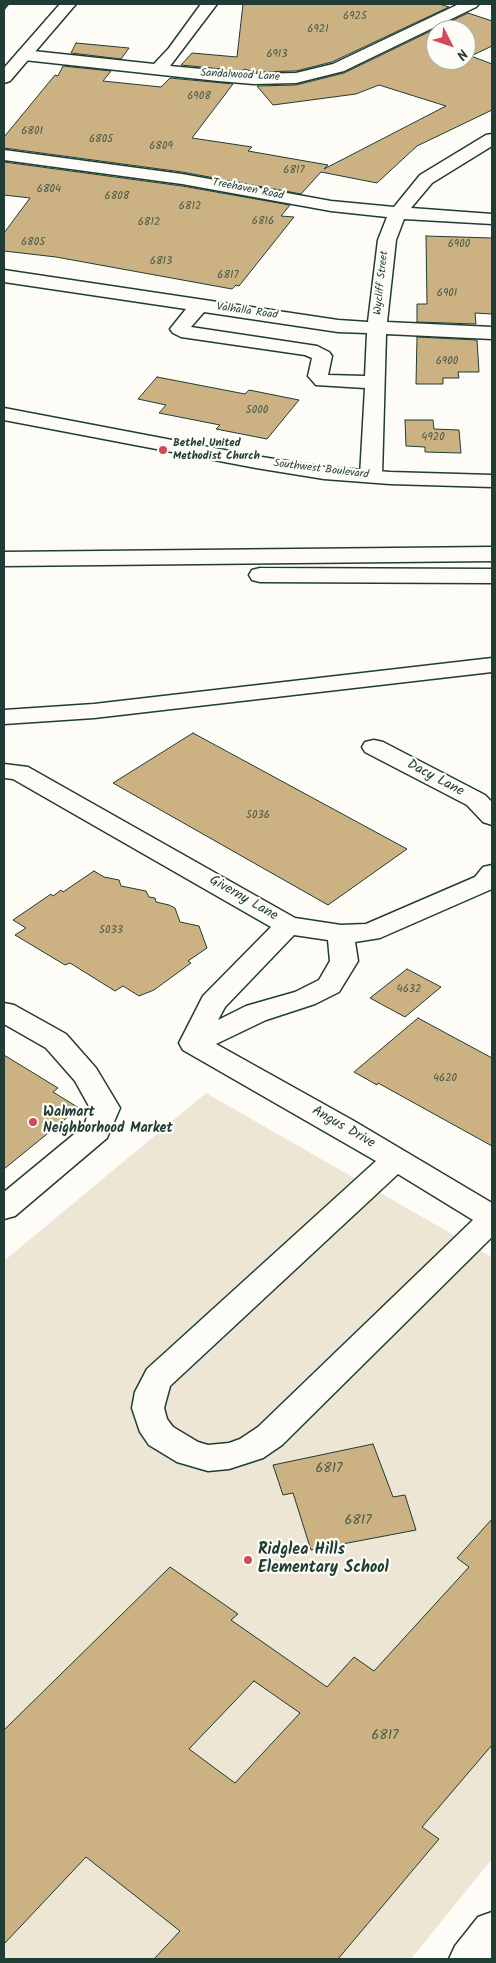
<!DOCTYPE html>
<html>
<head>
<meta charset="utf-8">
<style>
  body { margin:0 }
  #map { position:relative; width:496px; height:1963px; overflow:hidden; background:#fdfcf7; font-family:Kalam,sans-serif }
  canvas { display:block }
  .frame { position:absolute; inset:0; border:5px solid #1f3d34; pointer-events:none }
  .north { position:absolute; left:426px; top:20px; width:50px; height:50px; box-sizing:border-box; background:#fdfcf7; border:1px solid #a4b0a9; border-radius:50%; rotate:131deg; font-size:14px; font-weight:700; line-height:20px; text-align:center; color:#1f3d34 }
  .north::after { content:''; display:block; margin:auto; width:18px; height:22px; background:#d1495b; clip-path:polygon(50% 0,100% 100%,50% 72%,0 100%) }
</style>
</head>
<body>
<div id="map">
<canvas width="496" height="1963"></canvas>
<div class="frame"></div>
<div class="north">N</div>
</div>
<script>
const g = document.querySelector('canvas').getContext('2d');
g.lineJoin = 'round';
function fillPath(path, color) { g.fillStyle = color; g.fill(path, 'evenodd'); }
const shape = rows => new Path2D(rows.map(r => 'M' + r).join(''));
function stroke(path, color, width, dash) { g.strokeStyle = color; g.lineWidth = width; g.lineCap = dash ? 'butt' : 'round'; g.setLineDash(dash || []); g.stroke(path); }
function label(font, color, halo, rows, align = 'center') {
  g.font = font + ' Kalam,sans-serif'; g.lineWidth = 4.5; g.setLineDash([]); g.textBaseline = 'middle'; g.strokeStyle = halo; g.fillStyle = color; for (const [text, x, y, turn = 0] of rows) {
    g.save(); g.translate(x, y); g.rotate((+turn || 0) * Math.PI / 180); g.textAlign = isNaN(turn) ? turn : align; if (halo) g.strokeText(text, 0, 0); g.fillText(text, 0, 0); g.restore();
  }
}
fillPath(shape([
  [206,1093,492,1257,492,1859,411,1959,4,1959,4,1261]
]), '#eee6d4');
const building = shape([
  [243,4,439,4,449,7,332,62,296,71,254,72,244,69,242,71,181,65,192,53,237,57,243,4],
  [468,13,492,21,492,46,471,56,492,64,492,110,417,146,377,183,321,172,301,194,182,172,4,148,4,137,55,75,58,76,63,66,111,71,103,81,161,87,170,78,233,84,192,138,252,147,248,151,328,165,324,169,446,106,379,85,356,94,273,105,257,86,296,85,344,73,468,13],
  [436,30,466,30,466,60,436,60,436,30],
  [76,43,129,48,121,59,71,53,76,43],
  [4,162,182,186,290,205,281,216,294,217,239,286,236,285,232,289,56,257,4,251,4,233,30,198,4,195,4,162],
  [426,236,492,238,492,314,475,313,476,324,417,322,417,304,427,304,426,236],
  [417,337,477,340,479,372,458,372,459,378,443,378,443,384,416,384,417,337],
  [157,377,245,394,249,390,299,400,267,439,216,429,220,425,159,413,166,405,138,399,157,377],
  [405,420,433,420,434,429,459,430,461,453,425,452,425,447,406,446,405,420],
  [193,733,407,849,328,905,113,783,193,733],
  [94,871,104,877,119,880,121,886,146,891,149,897,155,898,156,902,169,905,175,908,180,922,199,926,207,948,188,961,191,963,154,990,139,996,123,986,115,991,70,963,65,965,15,935,26,928,13,920,51,894,53,896,61,890,63,892,94,871],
  [407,969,441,987,405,1017,370,998,407,969],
  [418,1018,492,1058,492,1146,378,1083,377,1085,354,1072,418,1018],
  [4,1055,58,1088,53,1092,79,1108,4,1169,4,1055],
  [373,1444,393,1497,405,1495,416,1530,311,1550,293,1493,283,1495,273,1465,373,1444],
  [492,1519,492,1745,422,1827,439,1839,338,1959,154,1959,180,1931,86,1857,4,1944,4,1730,170,1567,238,1614,231,1620,327,1687,354,1657,374,1671,469,1567,457,1558,492,1519],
  [254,1681,300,1713,235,1783,189,1749,254,1681]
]);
fillPath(building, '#ccb283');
stroke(building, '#1f3d34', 1);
const minor = shape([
  [201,4,217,4,170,66,254,74,296,73,333,64,459,4,479,4,476,7,344,71,296,83,254,84,218,81,24,60,18,58,16,55,18,52,24,50,154,64,169,48,201,4],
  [492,134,492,146,432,183,411,208,492,214,492,224,404,219,396,240,387,322,492,327,492,339,386,334,382,476,379,481,371,482,363,481,360,476,365,388,316,385,308,376,312,358,305,355,181,337,173,333,170,329,186,309,4,282,4,270,338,320,368,322,378,240,387,217,331,211,182,184,4,160,4,150,182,174,331,201,394,207,420,175,486,135,492,134],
  [204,312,338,332,367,333,365,376,328,375,332,356,329,352,317,346,191,327,204,312],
  [374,740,383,742,485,795,492,802,492,825,483,822,467,805,365,752,362,747,365,742,374,740],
  [4,764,28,767,295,918,341,925,366,924,475,877,483,867,492,865,492,889,380,938,355,942,358,961,339,992,315,1004,266,1020,216,1044,354,1121,492,1203,492,1237,282,1445,263,1458,229,1469,208,1471,177,1462,149,1445,140,1432,132,1408,135,1392,147,1369,376,1161,183,1050,179,1043,203,996,271,927,13,779,4,778,4,764],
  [294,935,328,940,330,961,319,980,295,992,246,1006,218,1020,225,1007,294,935],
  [398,1174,473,1220,258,1427,240,1439,229,1443,208,1445,198,1442,173,1427,167,1419,164,1408,170,1386,398,1174],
  [4,1003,14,1005,66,1034,96,1068,120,1108,107,1138,15,1216,4,1219,4,1192,84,1126,90,1108,75,1081,46,1048,4,1024,4,1003],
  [492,1912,492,1959,449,1959,455,1946,478,1917,492,1912]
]);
const major = shape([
  [60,4,76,4,10,81,4,83,4,68,60,4],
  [4,408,256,456,324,467,390,472,492,475,492,487,390,484,324,479,256,468,4,420,4,408],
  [492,658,492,672,94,718,4,724,4,710,94,704,492,658]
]);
const highway = shape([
  [492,547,492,561,4,566,4,552,492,547],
  [260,568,492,569,492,583,260,582,252,580,249,575,252,570,260,568]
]);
stroke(minor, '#1f3d34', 3);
stroke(major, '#1f3d34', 3);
stroke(highway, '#1f3d34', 3);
fillPath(minor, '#fdfcf7');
fillPath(major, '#fdfcf7');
fillPath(highway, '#fdfcf7');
stroke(shape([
  [4,9,8,4]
]), '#1f3d34', 2.5);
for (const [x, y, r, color] of [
  [163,450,5,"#d1495b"],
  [33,1122,5,"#d1495b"],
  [248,1560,5,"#d1495b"]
]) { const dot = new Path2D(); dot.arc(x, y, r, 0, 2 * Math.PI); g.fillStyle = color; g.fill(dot); stroke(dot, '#fdfcf7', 2); }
label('11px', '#4a5a48', null, [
  ["6925",355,17],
  ["6921",318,30],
  ["6913",277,55],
  ["6908",199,97],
  ["6801",32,132],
  ["6805",101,140],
  ["6809",161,147],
  ["6817",294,171],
  ["6804",49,190],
  ["6808",117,197],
  ["6812",190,207],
  ["6816",263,222],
  ["6812",149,223],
  ["6805",33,243],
  ["6900",459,245],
  ["6813",161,262],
  ["6817",228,276],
  ["6901",447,294],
  ["6900",447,362],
  ["5000",257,411],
  ["4920",433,438],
  ["5036",258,816],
  ["5033",111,931],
  ["4632",409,990],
  ["4620",445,1079]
]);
label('11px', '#1f3d34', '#fdfcf7', [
  ["Sandalwood Lane",240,76,3],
  ["Treehaven Road",248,190,11],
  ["Wycliff Street",382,283,-84],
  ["Valhalla Road",247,312,8],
  ["Southwest Boulevard",321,470,7]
]);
label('bold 11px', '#1f3d34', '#fdfcf7', [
  ["Bethel United",173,444],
  ["Methodist Church",173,457]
], 'left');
label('14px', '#1f3d34', '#fdfcf7', [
  ["Dacy Lane",435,779,28],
  ["Giverny Lane",243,899,30],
  ["Angus Drive",343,1128,30]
]);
label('bold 14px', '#1f3d34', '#fdfcf7', [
  ["Walmart",43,1114],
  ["Neighborhood Market",43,1130]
], 'left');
label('14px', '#4a5a48', null, [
  ["6817",329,1470],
  ["6817",358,1522],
  ["6817",385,1737]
]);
label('bold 16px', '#1f3d34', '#fdfcf7', [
  ["Ridglea Hills",258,1551],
  ["Elementary School",258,1569]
], 'left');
</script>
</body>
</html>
